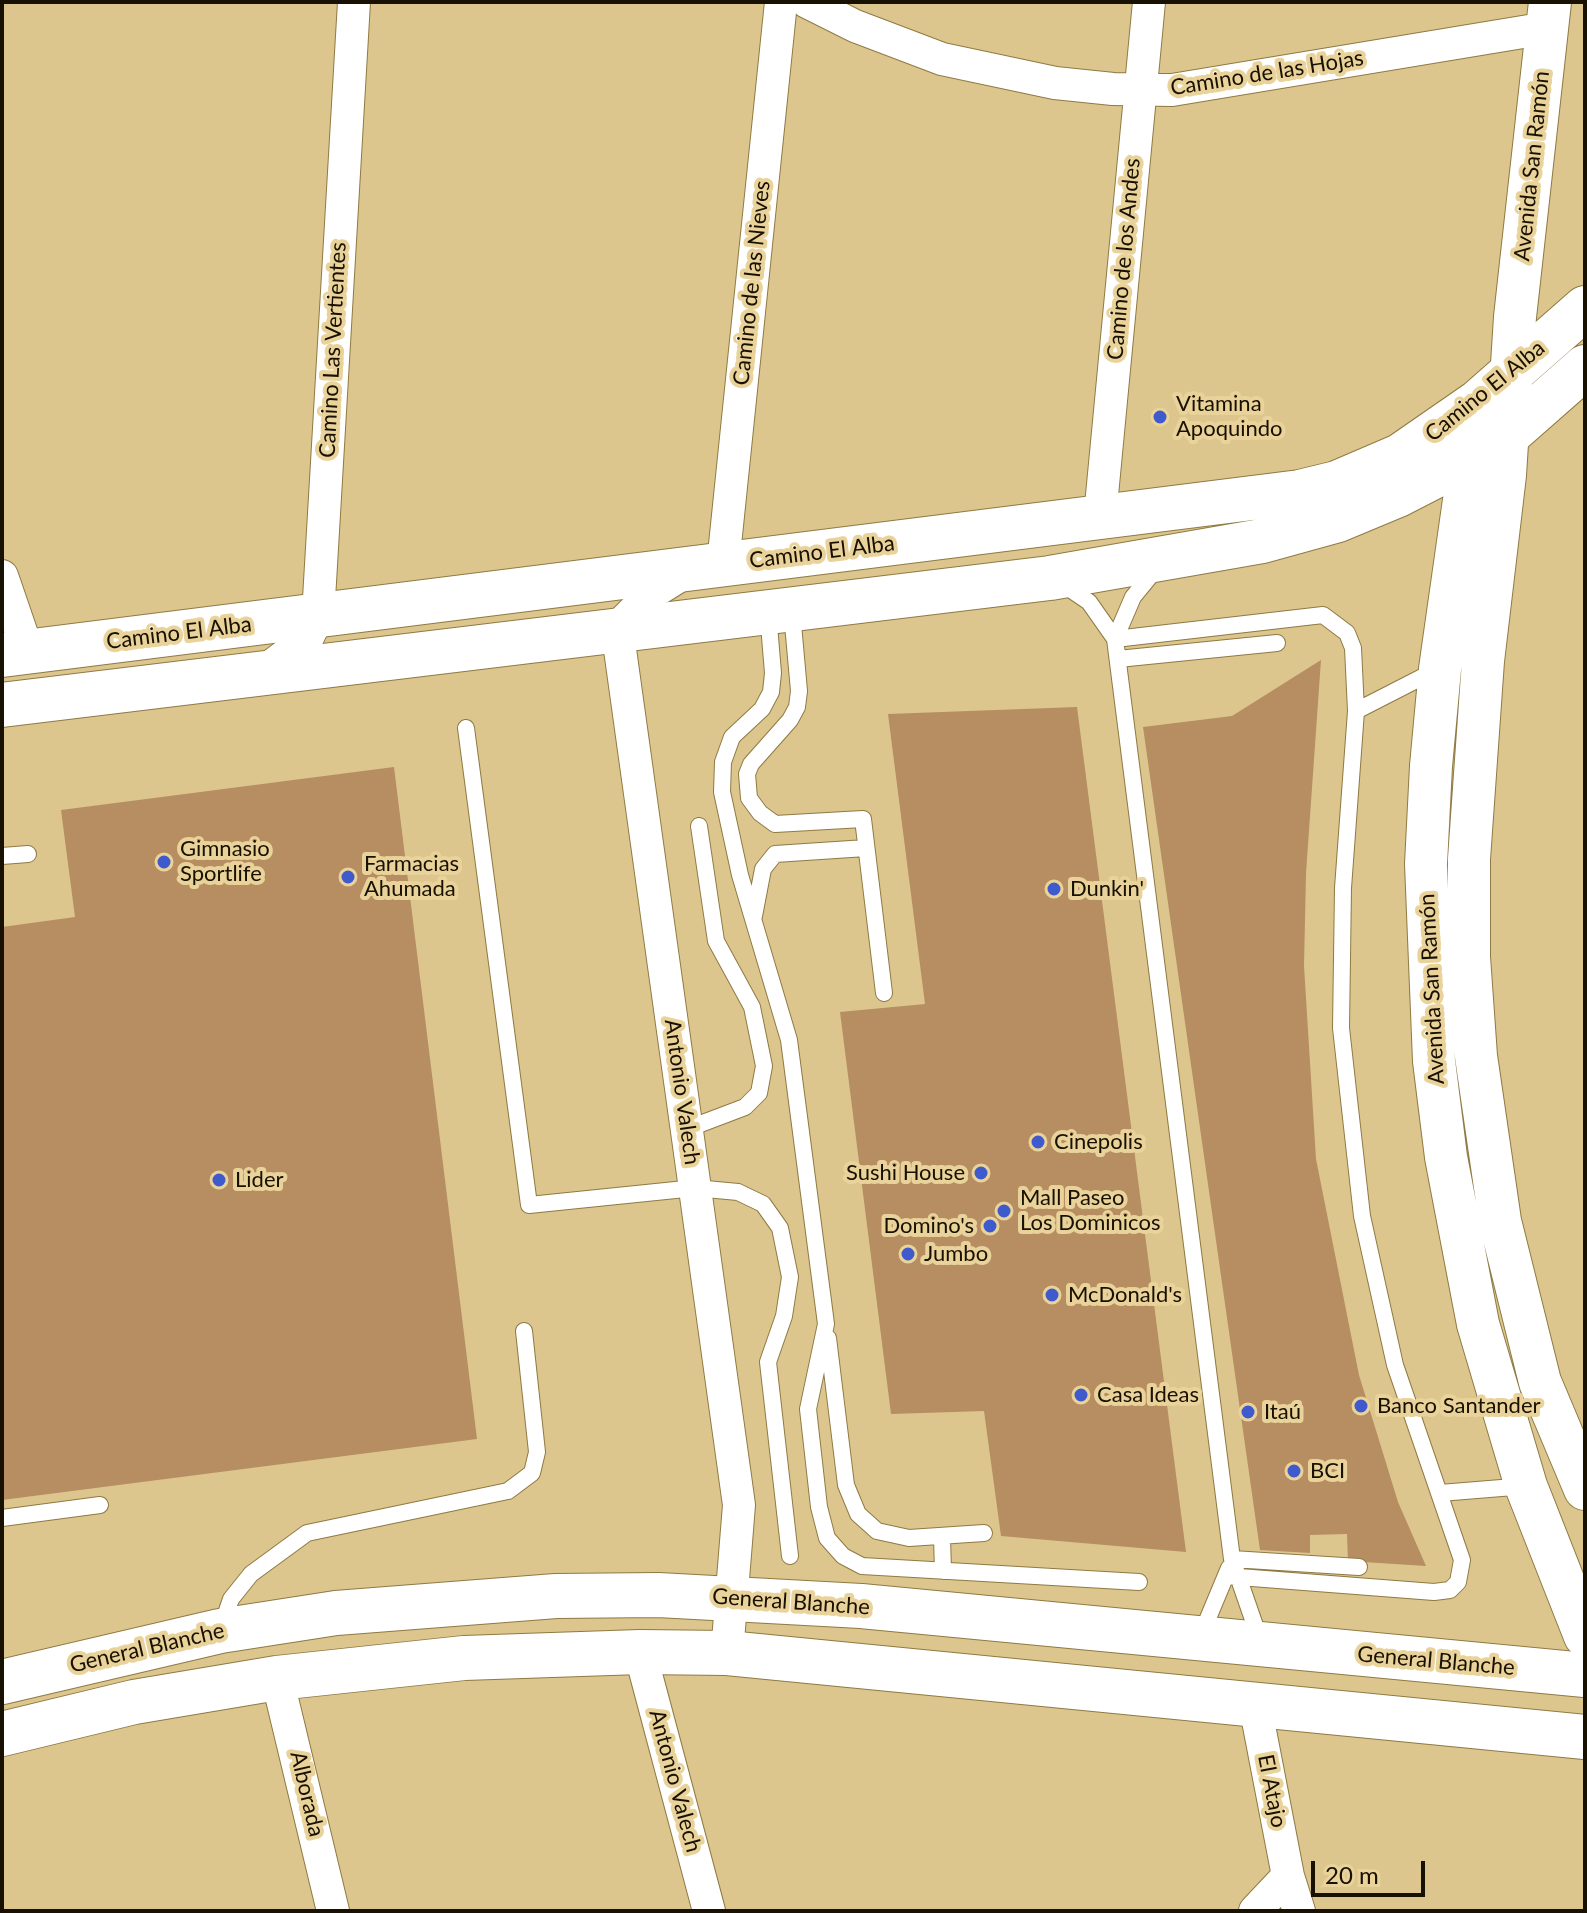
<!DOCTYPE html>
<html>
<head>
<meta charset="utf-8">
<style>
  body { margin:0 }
  #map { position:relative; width:1587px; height:1913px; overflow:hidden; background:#dcc68d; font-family:Lato,sans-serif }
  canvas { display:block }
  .frame { position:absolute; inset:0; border:4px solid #181000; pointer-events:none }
  .scale { position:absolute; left:1311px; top:1861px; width:114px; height:36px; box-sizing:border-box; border:4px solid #181000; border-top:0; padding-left:10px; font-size:24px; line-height:28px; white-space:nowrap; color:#181000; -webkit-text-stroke:6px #e9d39a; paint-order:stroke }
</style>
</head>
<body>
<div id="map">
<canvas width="1587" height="1913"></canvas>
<div class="frame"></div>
<div class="scale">20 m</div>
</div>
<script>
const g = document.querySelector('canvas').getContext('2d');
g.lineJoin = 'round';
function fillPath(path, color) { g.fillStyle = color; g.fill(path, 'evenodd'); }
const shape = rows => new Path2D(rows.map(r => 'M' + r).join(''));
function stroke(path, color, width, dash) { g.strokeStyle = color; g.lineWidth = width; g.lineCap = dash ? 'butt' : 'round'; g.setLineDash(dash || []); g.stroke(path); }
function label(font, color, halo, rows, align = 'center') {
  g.font = font + ' Lato,sans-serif'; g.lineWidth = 8; g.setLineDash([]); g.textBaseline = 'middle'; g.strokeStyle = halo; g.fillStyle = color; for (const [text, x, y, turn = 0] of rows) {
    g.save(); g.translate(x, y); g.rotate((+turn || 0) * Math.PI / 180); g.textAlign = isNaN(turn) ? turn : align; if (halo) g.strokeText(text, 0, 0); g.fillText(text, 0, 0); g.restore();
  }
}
fillPath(shape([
  [1321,660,1306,873,1304,966,1316,1159,1359,1375,1398,1502,1426,1566,1348,1561,1347,1534,1310,1535,1310,1553,1260,1550,1143,727,1232,716],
  [1077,707,1186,1552,1001,1536,984,1411,891,1414,840,1012,925,1004,888,714],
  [394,767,477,1439,2,1500,2,927,75,917,61,810]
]), '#b68e61');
const service = shape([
  [1064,585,1089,602,1115,639,1232,1559,1260,1640],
  [768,613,773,673,771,692,762,709,732,737,723,762,722,792,740,875,789,1040,826,1324,808,1409,819,1507,827,1538,843,1556,862,1566,1139,1582],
  [792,613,799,691,797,707,790,720,751,764,747,774,749,798,760,813,775,824,863,819,884,993],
  [1115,639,1323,615,1347,633,1353,648,1356,711,1343,888,1341,1028,1362,1216,1395,1365,1462,1560,1458,1582,1450,1590,1434,1592,1226,1576],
  [1115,639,1133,597,1156,569],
  [1118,659,1277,643],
  [1356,711,1436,670],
  [466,728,529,1205,695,1188,738,1192,763,1204,780,1228,790,1277,784,1316,768,1362,790,1556],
  [2,856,28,854],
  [754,916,763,869,775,854,866,848],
  [687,1129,745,1107,759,1093,764,1066,752,1007,716,941,699,826],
  [828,1338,846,1485,858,1514,877,1531,909,1538,984,1533],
  [1440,1493,1526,1486],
  [2,1518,100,1505],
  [942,1537,943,1571],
  [1232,1559,1359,1567],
  [221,1628,231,1599,251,1574,307,1533,508,1491,532,1473,537,1452,524,1331],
  [1201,1635,1229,1568]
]);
const minor = shape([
  [807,2,855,26,942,59,1055,83,1113,89,1172,90,1547,28],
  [1100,516,1149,2],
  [723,564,781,2],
  [684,573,652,593,617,628,739,1505,727,1653],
  [2,576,28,652],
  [262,673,307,639,318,616,354,2],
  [640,1652,709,1911],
  [277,1678,333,1911],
  [1255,1705,1288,1876,1299,1911],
  [1255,1911,1288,1876]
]);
const tertiary = shape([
  [1550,2,1515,317,1505,475,1483,661,1469,859,1469,957,1476,1056,1500,1221,1540,1382,1585,1489],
  [1480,430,1470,458,1440,669,1431,766,1426,864,1434,1061,1446,1157,1478,1324,1526,1486,1585,1636]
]);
const secondary = shape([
  [2,655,1300,492,1337,483,1400,456,1478,402,1585,308],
  [2,705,1050,578,1262,541,1338,520,1398,495,1470,458,1510,433,1585,367],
  [2,1682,220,1631,336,1613,556,1596,658,1595,861,1606,1585,1675],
  [2,1734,134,1702,277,1678,464,1658,640,1652,727,1653,1585,1737]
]);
stroke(service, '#8f7a43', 18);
stroke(minor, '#8f7a43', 34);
stroke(tertiary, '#8f7a43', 44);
stroke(secondary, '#8f7a43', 46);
stroke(service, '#fff', 16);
stroke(minor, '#fff', 32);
stroke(tertiary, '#fff', 42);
stroke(secondary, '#fff', 44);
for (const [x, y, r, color] of [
  [1160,417,8,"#3f5acc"],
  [164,862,8,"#3f5acc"],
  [348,877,8,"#3f5acc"],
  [1054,889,8,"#3f5acc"],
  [1038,1142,8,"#3f5acc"],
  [981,1173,8,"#3f5acc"],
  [219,1180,8,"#3f5acc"],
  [1004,1211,8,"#3f5acc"],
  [990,1226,8,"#3f5acc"],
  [908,1254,8,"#3f5acc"],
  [1052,1295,8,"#3f5acc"],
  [1081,1395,8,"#3f5acc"],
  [1361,1406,8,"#3f5acc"],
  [1248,1412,8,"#3f5acc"],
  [1294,1471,8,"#3f5acc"]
]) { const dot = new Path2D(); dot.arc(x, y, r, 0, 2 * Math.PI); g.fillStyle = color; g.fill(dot); stroke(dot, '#e9d39a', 3); }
label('22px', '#181000', '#e9d39a', [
  ["Camino de las Hojas",1267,73,-9],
  ["Avenida San Ramón",1532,166,-84],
  ["Camino de los Andes",1124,259,-85],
  ["Camino de las Nieves",752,283,-84],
  ["Camino Las Vertientes",333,350,-87],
  ["Camino El Alba",1485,391,-39],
  ["Camino El Alba",822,552,-7],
  ["Camino El Alba",179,633,-7],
  ["Avenida San Ramón",1432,989,-93],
  ["Antonio Valech",682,1092,82],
  ["General Blanche",791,1602,4],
  ["General Blanche",147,1648,-13],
  ["General Blanche",1436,1661,5],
  ["Antonio Valech",675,1781,75],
  ["El Atajo",1272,1791,79],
  ["Alborada",307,1794,77]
]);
label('22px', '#181000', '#e9d39a', [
  ["Vitamina",1176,404],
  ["Apoquindo",1176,429],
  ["Gimnasio",180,849],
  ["Sportlife",180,874],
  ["Farmacias",364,864],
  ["Ahumada",364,889],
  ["Dunkin'",1070,889],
  ["Cinepolis",1054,1142],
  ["Sushi House",965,1173,"right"],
  ["Lider",235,1180],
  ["Mall Paseo",1020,1198],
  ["Los Dominicos",1020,1223],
  ["Domino's",974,1226,"right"],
  ["Jumbo",924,1254],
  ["McDonald's",1068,1295],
  ["Casa Ideas",1097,1395],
  ["Banco Santander",1377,1406],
  ["Itaú",1264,1412],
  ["BCI",1310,1471]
], 'left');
</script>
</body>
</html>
